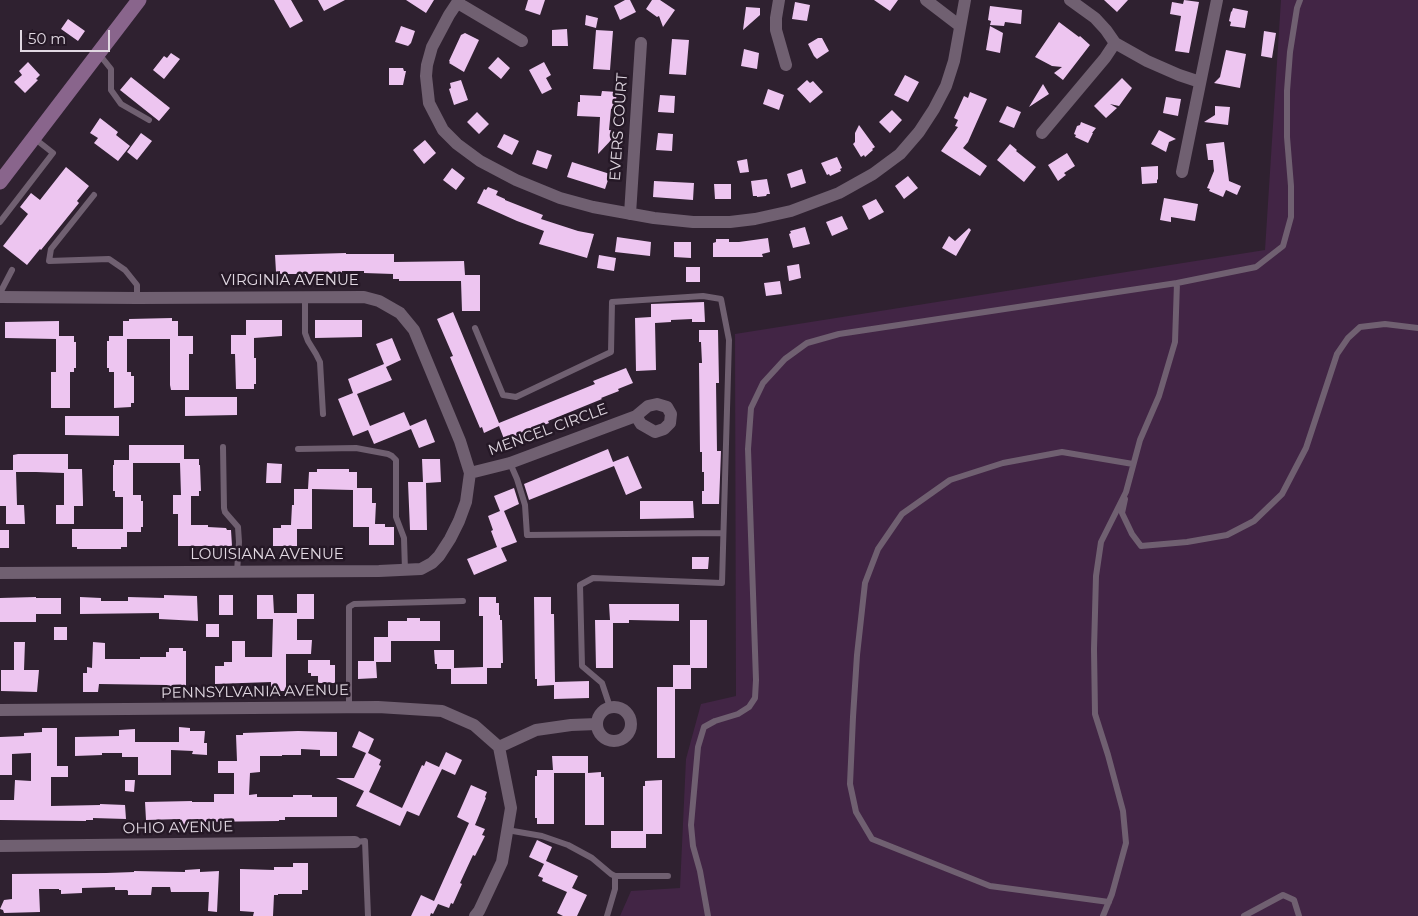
<!DOCTYPE html>
<html>
<head>
<meta charset="utf-8">
<style>
  body { margin:0 }
  #map { position:relative; width:1418px; height:916px; overflow:hidden; background:#2f2130; font-family:Montserrat,sans-serif }
  canvas { display:block }
  .scale { position:absolute; left:20px; top:30px; width:90px; height:22px; box-sizing:border-box; border:2px solid #e1d8e2; border-top:0; padding-left:6px; font-size:15px; line-height:18px; white-space:nowrap; color:#e1d8e2; -webkit-text-stroke:4px #251826; paint-order:stroke }
</style>
</head>
<body>
<div id="map">
<canvas width="1418" height="916"></canvas>
<div class="scale">50 m</div>
</div>
<script>
const g = document.querySelector('canvas').getContext('2d');
g.lineJoin = 'round';
function fillPath(path, color) { g.fillStyle = color; g.fill(path, 'evenodd'); }
const shape = rows => new Path2D(rows.map(r => 'M' + r).join(''));
function stroke(path, color, width, dash) { g.strokeStyle = color; g.lineWidth = width; g.lineCap = dash ? 'butt' : 'round'; g.setLineDash(dash || []); g.stroke(path); }
function label(font, color, halo, rows, align = 'center') {
  g.font = font + ' Montserrat,sans-serif'; g.lineWidth = 5; g.setLineDash([]); g.textBaseline = 'middle'; g.strokeStyle = halo; g.fillStyle = color; for (const [text, x, y, turn = 0] of rows) {
    g.save(); g.translate(x, y); g.rotate((+turn || 0) * Math.PI / 180); g.textAlign = isNaN(turn) ? turn : align; if (halo) g.strokeText(text, 0, 0); g.fillText(text, 0, 0); g.restore();
  }
}
fillPath(shape([
  [1281,0,1418,0,1418,916,620,916,631,891,680,888,686,759,701,704,736,696,735,334,1265,250]
]), '#422545');
fillPath(shape([
  [274,0,291,0,303,21,290,28],
  [318,0,345,0,324,11],
  [406,0,434,0,426,13],
  [528,0,545,0,540,15,525,10],
  [625,0,630,0,636,12,620,20,614,6],
  [652,0,660,0,675,10,663,27,659,16,657,17,646,9],
  [874,0,898,0,890,11],
  [1104,0,1128,0,1117,12],
  [1184,0,1199,2,1189,53,1175,51,1181,16,1170,14,1172,2,1183,4],
  [795,2,810,5,807,21,792,19],
  [990,6,1022,10,1021,24,1005,22,1004,26,990,25,991,21,988,20],
  [746,7,760,8,760,15,743,30],
  [1233,8,1248,11,1245,28,1230,26,1231,22,1229,21,1231,12,1232,11],
  [586,15,598,18,596,28,585,25],
  [68,19,85,31,78,41,61,29],
  [1059,22,1079,37,1080,36,1090,45,1063,80,1054,73,1062,67,1052,66,1035,57],
  [401,26,415,31,411,43,408,46,395,42],
  [990,26,1003,33,1000,53,986,50],
  [567,29,568,46,552,46,552,30],
  [596,30,613,31,610,70,593,69],
  [1264,31,1276,33,1272,58,1261,56],
  [465,33,479,40,464,72,449,63,450,62,449,61,461,35],
  [818,38,822,38,829,51,817,59,814,56,808,44],
  [672,39,689,40,686,75,669,74],
  [744,49,759,53,757,69,741,66],
  [1226,50,1246,54,1240,88,1214,83,1220,77],
  [171,53,180,59,164,79,153,70,164,56,167,58],
  [498,57,510,68,501,79,488,68],
  [28,62,40,75,36,79,38,80,25,93,14,82,22,75,19,71],
  [544,62,551,75,546,78,552,89,542,94,529,70],
  [389,68,403,68,404,71,406,71,403,85,389,85],
  [905,75,919,82,908,102,894,95],
  [131,77,170,108,159,121,120,90],
  [1122,78,1132,88,1119,106,1110,104,1117,108,1106,118,1094,106],
  [461,80,468,100,454,105,449,89,451,88,450,83],
  [807,80,810,83,813,81,823,92,810,103,797,89],
  [1043,84,1049,94,1029,107],
  [768,89,784,95,779,110,763,104],
  [602,91,617,92,615,109,611,109,609,130,614,131,614,137,598,154,600,117,577,116,578,102,580,102,580,95,601,96],
  [970,92,987,99,968,142,963,148,987,166,980,176,941,151,958,127,955,126,958,120,954,118,964,96,968,98],
  [660,95,675,96,674,113,658,112],
  [1166,97,1181,99,1178,116,1163,113],
  [1007,106,1021,112,1014,128,999,122],
  [1215,106,1230,107,1228,125,1204,122,1215,115],
  [892,110,902,120,890,133,879,122],
  [477,112,489,124,479,134,467,122],
  [100,118,118,132,116,135,130,146,118,161,94,143,98,138,90,133],
  [1081,122,1096,128,1092,133,1093,133,1088,143,1075,137,1076,135,1074,134,1077,126,1080,125],
  [859,125,875,147,872,149,873,150,865,157,864,155,861,157,853,144,855,142,855,133],
  [1159,130,1176,139,1169,142,1166,152,1151,144],
  [141,133,152,141,137,160,127,152],
  [658,133,673,134,672,151,656,150],
  [504,134,519,141,512,155,497,147],
  [425,140,436,153,424,164,413,150],
  [1224,142,1229,181,1241,186,1237,195,1226,190,1223,197,1209,191,1210,189,1207,188,1214,171,1213,160,1208,160,1206,144],
  [1010,144,1017,150,1016,151,1036,167,1024,182,997,160],
  [537,150,552,155,547,169,532,164],
  [1067,153,1075,166,1064,173,1066,175,1058,181,1048,165],
  [837,157,842,168,840,169,841,171,830,176,829,174,827,175,821,163],
  [747,159,749,172,740,173,737,161],
  [572,162,610,174,605,189,567,177],
  [1158,166,1158,179,1157,180,1157,183,1142,184,1141,167],
  [66,167,89,186,77,201,79,203,41,250,40,249,27,265,3,246,28,214,20,207,31,193,40,200],
  [452,168,465,178,456,190,443,180],
  [802,169,806,183,791,188,787,174],
  [908,176,918,188,904,199,895,186],
  [767,179,770,194,767,194,766,196,757,197,757,196,753,196,751,181],
  [654,181,694,183,693,200,653,197],
  [714,184,731,184,731,199,715,199],
  [488,187,498,191,496,195,505,199,505,200,543,215,541,219,578,231,594,234,587,258,539,244,544,231,517,221,477,203,484,189,486,190],
  [1164,198,1198,204,1195,221,1171,217,1171,222,1160,220],
  [876,199,884,212,869,220,862,206],
  [842,216,848,229,832,236,826,222],
  [805,227,810,244,793,248,789,234,791,233,790,231],
  [969,228,971,230,956,256,942,248,949,236,955,241],
  [617,237,651,242,650,256,615,252],
  [768,238,770,252,762,254,763,257,713,257,713,243,716,242,716,239,729,239,729,242,739,242],
  [674,242,691,242,691,258,674,257],
  [346,253,346,254,394,254,394,262,464,261,465,275,480,275,480,311,462,311,461,281,399,281,399,279,393,279,393,274,364,273,364,271,342,271,342,273,317,274,280,274,280,271,276,272,275,255],
  [599,255,616,258,614,271,597,268],
  [799,264,801,278,789,281,787,266],
  [686,267,700,267,700,282,686,282],
  [780,281,782,294,766,296,764,283],
  [704,302,705,322,692,322,692,319,671,320,671,322,655,323,656,370,636,371,635,318,651,317,651,304],
  [453,312,499,423,595,384,593,381,626,368,633,383,618,389,619,391,601,398,602,399,548,421,549,423,510,439,509,437,504,439,499,426,484,433,482,427,480,428,450,357,453,356,437,319],
  [172,318,172,321,178,321,178,336,193,336,193,354,189,354,189,390,171,390,170,385,170,339,127,339,127,372,131,372,131,376,134,376,134,403,131,403,131,407,114,408,114,372,109,372,109,368,107,368,107,341,109,341,109,336,123,336,123,321,129,321,129,319],
  [246,320,282,320,282,336,254,338,254,358,256,358,256,384,254,384,254,389,236,389,235,354,231,354,231,335,246,335],
  [315,320,362,320,362,337,315,338],
  [59,321,59,336,74,336,74,342,76,342,76,368,74,368,74,372,70,372,70,408,51,408,51,372,56,372,56,339,5,338,5,322],
  [699,330,718,330,719,383,716,383,717,451,721,451,719,504,702,504,702,491,704,491,704,472,702,472,702,452,700,452,699,363,702,363,701,342,699,342],
  [392,338,401,360,386,367,392,380,357,394,370,426,404,412,410,426,426,419,435,442,419,448,411,429,374,444,368,430,353,436,338,399,353,393,348,379,384,364,376,344],
  [185,397,237,397,237,415,185,416],
  [65,416,119,416,119,436,65,435],
  [129,445,184,445,184,459,199,459,199,465,200,465,201,491,199,491,199,496,191,496,191,525,208,525,208,527,226,528,227,530,231,530,232,546,178,546,178,514,173,514,173,495,181,495,180,463,133,463,133,495,141,495,141,501,143,501,143,527,141,527,141,532,127,532,127,547,121,547,121,549,77,549,77,547,72,547,72,529,123,529,123,497,115,497,115,491,113,491,113,465,114,465,114,460,129,460],
  [608,449,613,462,628,456,642,488,626,495,614,466,529,500,524,484],
  [18,454,68,454,68,469,82,469,83,501,83,506,74,506,74,524,56,524,56,505,64,505,64,473,36,472,16,472,17,505,24,505,25,524,6,524,6,506,0,506,0,470,13,470,13,455],
  [422,459,440,459,441,482,426,483,427,530,410,530,408,482,423,482],
  [267,463,282,464,281,483,266,483],
  [317,469,349,469,349,472,357,472,357,488,372,488,372,503,376,503,375,524,385,524,385,527,394,527,394,545,369,545,369,527,353,527,353,490,312,489,312,529,297,529,297,546,273,546,273,528,281,528,281,525,291,525,292,505,294,505,294,489,308,489,309,472,317,472],
  [514,488,519,504,504,511,517,542,501,548,507,561,474,575,467,559,497,547,491,531,493,530,488,516,500,511,494,496],
  [640,501,693,501,694,518,640,519],
  [0,530,9,530,9,548,0,548],
  [692,557,709,557,708,569,692,569],
  [297,594,314,594,314,619,297,619,297,640,312,640,311,654,286,654,286,691,271,691,271,682,215,684,215,666,224,666,224,662,232,662,232,641,245,641,245,657,272,657,273,619,257,619,257,595,273,595,274,613,297,613],
  [164,595,197,596,198,621,159,619,159,613,80,614,80,597,101,598,101,601,128,601,128,597,164,598],
  [219,595,233,595,233,615,219,615],
  [36,597,36,598,61,598,61,614,36,614,36,622,0,622,0,598],
  [479,597,496,597,496,603,499,603,499,615,500,615,500,620,502,620,503,663,501,663,501,668,487,668,487,684,451,684,451,669,437,669,437,664,435,664,434,650,454,650,454,668,483,667,483,616,479,616],
  [534,597,551,597,551,614,554,614,555,682,589,681,589,698,554,699,554,685,537,686,537,679,535,679],
  [609,604,679,604,679,621,629,620,629,623,613,623,613,668,596,668,595,620,610,620],
  [407,618,420,618,420,621,440,621,440,641,391,641,391,662,376,662,377,678,358,679,358,661,374,661,374,637,388,637,388,621,407,621],
  [690,620,707,620,707,668,691,668,691,689,675,689,675,758,657,758,657,687,673,687,673,665,690,665],
  [206,624,219,624,219,637,206,637],
  [54,627,67,627,67,640,54,640],
  [14,642,25,642,24,670,39,670,37,692,1,691,1,670,14,670],
  [93,642,105,643,105,659,140,659,140,657,166,657,166,652,169,652,169,648,183,648,183,651,186,651,186,688,166,688,166,685,99,684,98,692,83,692,83,673,87,673,87,667,92,668],
  [308,660,330,660,330,665,335,665,335,683,318,683,318,676,311,676,311,673,308,673],
  [179,727,190,728,190,731,205,731,204,743,207,743,207,755,192,754,193,751,171,750,171,775,138,775,138,757,122,757,122,753,102,753,102,755,75,756,75,737,119,736,119,730,135,729,135,742,179,742],
  [42,728,57,728,57,766,68,766,68,777,51,777,51,806,100,805,100,804,125,805,126,819,93,818,93,820,86,820,86,821,0,820,0,800,14,800,15,780,31,781,31,753,12,754,12,775,0,775,0,737,24,736,24,733,42,732],
  [298,731,337,732,337,756,320,756,320,750,301,749,301,755,282,755,282,756,260,756,260,772,250,773,249,795,257,794,257,797,293,797,293,795,312,795,312,797,337,797,337,817,285,817,285,820,279,820,279,821,197,822,197,828,180,828,180,819,146,820,145,802,192,801,192,802,214,802,214,794,234,794,234,773,218,773,218,761,237,761,236,735,243,735,243,733],
  [359,731,374,739,368,753,381,760,379,765,381,766,369,792,402,808,422,765,424,766,426,761,439,767,446,752,462,760,455,775,442,769,419,816,407,811,400,826,356,806,364,791,336,778,354,778,366,753,352,747],
  [552,756,588,756,588,773,601,772,601,777,604,777,604,825,585,825,585,773,554,773,554,824,537,824,537,818,535,818,535,776,537,776,537,770,553,770],
  [125,780,135,780,134,792,125,791],
  [662,780,662,834,646,834,646,848,611,848,611,831,643,831,643,786,645,786,645,781],
  [471,785,487,792,485,797,486,798,475,825,485,829,482,835,485,836,475,856,473,855,460,883,462,884,453,904,451,903,449,908,438,904,433,914,431,913,430,916,411,916,421,895,434,901,469,823,457,817],
  [537,840,552,847,546,861,578,876,572,888,587,895,577,916,563,916,557,913,567,892,542,881,543,878,538,876,544,864,529,857],
  [293,863,308,863,308,890,302,890,302,894,278,894,278,895,274,895,273,916,253,916,254,912,240,911,240,869,274,870,274,867,293,867],
  [200,869,200,872,219,871,217,912,208,911,209,892,171,892,170,887,152,887,151,895,128,895,128,891,127,890,115,890,115,887,82,888,82,893,61,894,61,890,59,890,59,889,39,889,40,912,4,913,3,910,0,909,4,900,12,899,12,874,106,873,134,872,134,871,185,872,185,870]
]), '#edc5f0');
stroke(shape([
  [99,54,111,69,111,90,121,104,149,120],
  [94,195,51,249,49,261,109,259,125,270,137,285,137,298],
  [0,222,53,153,34,138],
  [0,293,12,270],
  [305,297,305,333,308,341,316,354,320,362,323,414],
  [475,328,503,395,516,397,611,352,612,302,703,296,721,299,729,340,722,583,593,578,580,585,582,666,602,683,610,707],
  [223,447,224,508,225,512,238,527,239,542,237,572],
  [298,449,356,448,388,454,392,456,396,460,396,517,404,538,405,570],
  [510,463,517,479,525,505,527,535,723,533],
  [1125,499,1122,513,1132,534,1141,546,1187,542,1227,535,1254,521,1282,494,1306,448,1337,354,1348,338,1360,327,1385,324,1418,328],
  [349,707,349,607,354,604,463,601],
  [507,830,542,836,568,845,592,858,611,874,615,876,668,876],
  [355,842,365,841,368,916],
  [1109,902,990,886,872,839,856,812,850,784,853,717,857,655,865,583,878,549,902,514,950,480,1003,463,1062,452,1133,464],
  [607,916,615,889,615,876],
  [708,916,700,871,693,846,691,825,698,747,704,727,715,721,738,714,749,707,755,698,756,680,748,449,751,408,763,383,785,359,807,343,839,334,1177,283],
  [1103,916,1112,894,1126,843,1123,811,1108,755,1095,714,1094,649,1096,576,1101,542,1126,492,1140,440,1159,396,1175,342,1177,283,1256,267,1283,246,1291,217,1291,186,1287,137,1287,91,1290,52,1297,8,1300,0],
  [1244,916,1283,895,1294,900,1299,916]
]), '#706071', 6);
stroke(shape([
  [459,0,449,15,432,47,427,65,426,76,429,103,443,130,457,144,480,161,516,180,560,198,593,207,654,218,693,222,730,222,755,219,791,211,839,193,873,174,900,154,919,132,934,109,946,86,954,61,965,0],
  [779,0,776,18,776,30,786,65],
  [926,0,960,26],
  [1070,0,1095,18,1106,30,1115,43,1147,61,1179,75,1200,82],
  [458,3,522,41],
  [1042,133,1105,58,1115,43],
  [1182,172,1217,0],
  [630,214,641,43],
  [0,297,137,298,364,297,379,301,400,313,414,330,460,441,470,473,466,502,459,521,450,539,439,556,432,563,421,569,379,571,0,573],
  [470,473,510,463,636,416,648,406,657,404,667,407,671,414,670,423,664,429,655,432,641,424,636,416],
  '597 724a17 17 0 1 1 34 0a17 17 0 1 1-34 0Z',
  [0,710,378,707,442,711,474,725,499,747],
  [499,747,536,730,571,725,597,724],
  [0,846,355,842],
  [475,916,479,911,502,862,511,808,499,747]
]), '#706071', 12);
stroke(shape([
  [0,182,139,0]
]), '#89658c', 15);
label('15px', '#e1d8e2', '#251826', [
  ["EVERS COURT",619,127,-86],
  ["VIRGINIA AVENUE",290,281],
  ["MENCEL CIRCLE",548,430,-20],
  ["LOUISIANA AVENUE",267,555],
  ["PENNSYLVANIA AVENUE",255,692,-1],
  ["OHIO AVENUE",178,828,-1]
]);
</script>
</body>
</html>
